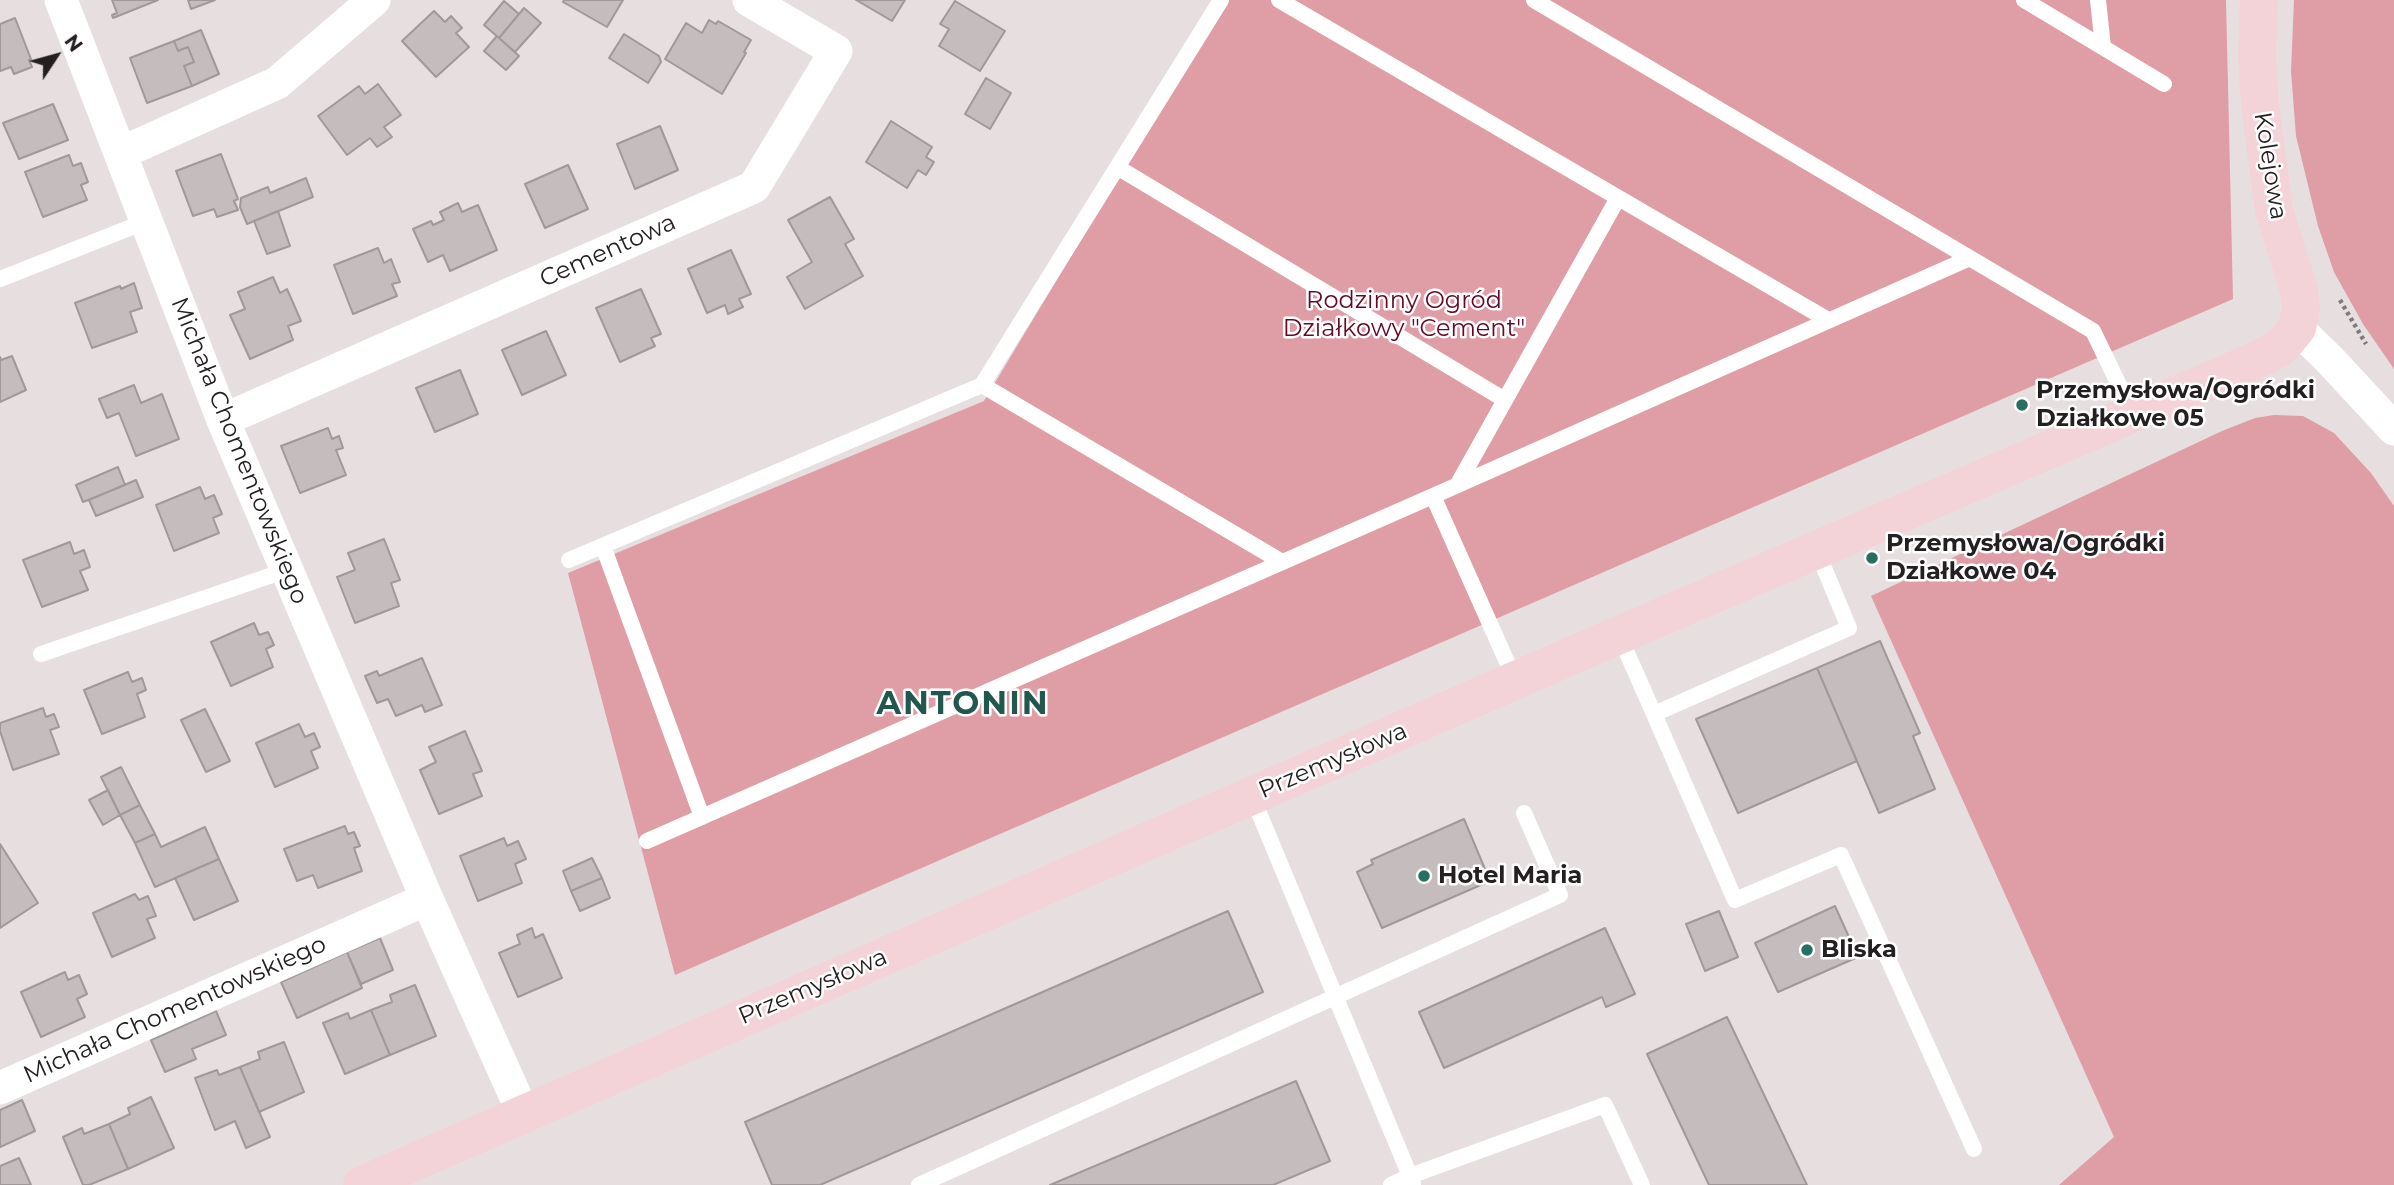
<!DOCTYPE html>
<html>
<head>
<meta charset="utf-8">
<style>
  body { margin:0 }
  #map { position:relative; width:2394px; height:1185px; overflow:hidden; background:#e7dfdf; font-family:Montserrat,sans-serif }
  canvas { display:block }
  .north { position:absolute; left:21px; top:21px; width:70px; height:70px; -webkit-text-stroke:5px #fff; paint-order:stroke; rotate:54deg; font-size:19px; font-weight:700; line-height:28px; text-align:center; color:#242021 }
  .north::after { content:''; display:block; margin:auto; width:24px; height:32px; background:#242021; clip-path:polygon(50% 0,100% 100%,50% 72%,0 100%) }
</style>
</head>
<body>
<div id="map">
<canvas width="2394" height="1185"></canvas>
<div class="north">N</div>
</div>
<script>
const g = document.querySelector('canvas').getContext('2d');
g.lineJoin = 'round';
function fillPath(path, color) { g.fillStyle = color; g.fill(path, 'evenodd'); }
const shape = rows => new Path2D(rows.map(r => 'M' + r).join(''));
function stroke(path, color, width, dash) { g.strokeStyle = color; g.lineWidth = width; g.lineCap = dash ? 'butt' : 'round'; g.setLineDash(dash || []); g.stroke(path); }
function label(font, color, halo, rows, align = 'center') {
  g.font = font + ' Montserrat,sans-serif'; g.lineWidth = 5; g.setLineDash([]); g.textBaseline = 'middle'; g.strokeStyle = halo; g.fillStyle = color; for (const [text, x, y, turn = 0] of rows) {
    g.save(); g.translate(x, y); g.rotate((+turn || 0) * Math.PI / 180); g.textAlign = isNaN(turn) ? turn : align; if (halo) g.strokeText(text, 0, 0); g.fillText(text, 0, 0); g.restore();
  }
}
fillPath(shape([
  [1225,0,2226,0,2233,299,675,975,568,573,984,401],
  [2294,0,2394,0,2394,369,2363,324,2334,272,2318,226,2296,136,2291,71],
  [2274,415,2303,416,2334,433,2371,473,2394,506,2394,1185,2059,1185,2114,1137,1871,596,2222,431,2255,418]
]), '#df9da5');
const building = shape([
  [112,0,158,0,113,18,112,15,117,13,112,0],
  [188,0,215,0,191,9,188,0],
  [564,0,623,0,607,27,563,2,564,0],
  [856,0,905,0,892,21,856,0],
  [504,1,519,14,499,38,484,25,504,1],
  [955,1,1005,31,980,71,939,46,949,29,940,24,955,1],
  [524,8,541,23,515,52,499,38,524,8],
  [434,11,445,22,451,16,462,28,456,33,469,47,436,77,402,41,434,11],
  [15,18,31,59,29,60,32,67,14,74,11,67,0,71,0,24,15,18],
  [709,20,716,24,718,21,751,40,744,52,746,53,722,94,665,59,686,23,702,33,709,20],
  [201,30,219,74,192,86,184,66,194,62,188,47,178,51,174,41,201,30],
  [624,34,659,56,661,62,648,83,609,58,624,34],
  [497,36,519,56,506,70,484,51,497,36],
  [174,41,178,51,188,47,194,62,184,66,192,86,147,103,130,58,174,41],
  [986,78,1011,93,990,129,965,114,986,78],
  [378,84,401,115,384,127,392,137,377,147,370,138,347,155,318,116,359,86,365,94,378,84],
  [53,104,68,140,19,159,3,123,53,104],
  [891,121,932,147,926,157,934,162,926,175,918,170,907,188,866,162,891,121],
  [660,126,678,170,635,189,617,144,660,126],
  [221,154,238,199,234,201,238,210,217,217,214,209,193,216,176,171,221,154],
  [69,155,73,166,81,163,88,182,81,185,87,200,43,217,25,172,69,155],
  [568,165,588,209,545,228,525,184,568,165],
  [306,178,313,197,247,224,240,207,241,198,268,187,270,193,306,178],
  [830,197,854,239,845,244,863,276,805,309,787,277,812,262,788,220,830,197],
  [458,203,462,212,478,205,497,250,450,271,443,255,428,262,413,229,431,221,433,225,444,220,440,212,458,203],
  [278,211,290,246,267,254,254,221,278,211],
  [378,248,384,263,391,259,400,282,392,284,397,296,353,314,334,265,378,248],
  [731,250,751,294,739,299,743,307,728,314,725,305,707,313,688,269,731,250],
  [273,277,280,293,287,289,301,321,288,326,293,340,250,359,230,315,245,309,238,292,273,277],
  [134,283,142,308,130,312,137,332,92,348,75,303,120,286,121,289,134,283],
  [641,289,661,334,651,338,655,346,620,362,596,308,641,289],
  [546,331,566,375,522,395,502,350,546,331],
  [12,356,26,390,0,402,0,357,1,360,12,356],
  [460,370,478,414,435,432,416,388,460,370],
  [134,385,141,403,162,394,179,439,136,456,119,413,107,418,99,399,134,385],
  [328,428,332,439,339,436,343,448,336,450,346,475,300,493,281,446,328,428],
  [118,467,125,485,83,502,76,485,118,467],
  [136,480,143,497,96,516,89,500,136,480],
  [200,487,205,499,214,495,222,514,213,518,219,533,174,551,156,505,200,487],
  [384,539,400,580,391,583,399,606,355,623,337,577,355,570,348,553,384,539],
  [70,542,74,554,84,550,90,567,80,571,88,590,42,607,23,560,70,542],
  [254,623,259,635,268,632,274,645,266,649,273,667,231,686,211,642,254,623],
  [1880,641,1920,733,1913,736,1935,789,1879,813,1817,668,1880,641],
  [422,658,442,705,425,712,422,705,396,716,388,699,377,703,365,676,377,671,379,676,422,658],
  [1817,668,1857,761,1738,813,1696,719,1817,668],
  [128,672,132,682,142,678,146,690,137,694,145,717,102,734,84,690,128,672],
  [43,708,46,717,54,714,59,727,50,730,59,754,13,770,0,731,0,723,43,708],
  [205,709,230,761,206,772,181,720,205,709],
  [299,724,305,737,314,733,320,747,311,751,318,768,275,787,256,743,299,724],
  [465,731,482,771,473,774,482,796,439,814,420,770,436,762,429,747,465,731],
  [121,767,140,805,120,815,101,777,121,767],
  [108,790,120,815,103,825,89,800,108,790],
  [140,805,155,834,135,843,120,815,140,805],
  [1464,819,1490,881,1382,928,1357,872,1373,864,1371,860,1464,819],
  [345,826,348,834,354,832,360,846,354,848,362,871,318,888,313,875,297,881,284,849,345,826],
  [205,827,219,859,155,887,135,843,155,834,161,847,205,827],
  [504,838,507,846,518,841,526,859,515,864,522,883,478,901,460,856,504,838],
  [0,844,38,903,0,928,0,844],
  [592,858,602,878,571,891,563,871,592,858],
  [219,859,238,901,194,920,175,878,219,859],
  [602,878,610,898,580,911,571,891,602,878],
  [135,894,139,900,148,896,156,916,147,919,155,938,112,957,93,913,135,894],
  [1835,906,1858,957,1778,992,1755,943,1835,906],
  [1228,911,1263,992,820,1185,772,1185,745,1122,1228,911],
  [1719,911,1738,957,1705,971,1686,924,1719,911],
  [532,928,535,938,543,934,562,978,518,997,499,953,520,944,517,935,532,928],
  [1605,928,1635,994,1606,1007,1602,997,1444,1068,1419,1012,1605,928],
  [380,938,393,970,361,984,347,952,380,938],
  [347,952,362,988,297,1018,281,982,347,952],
  [65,972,68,980,79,975,87,994,77,999,85,1017,41,1037,21,992,65,972],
  [415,985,436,1036,390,1055,371,1010,392,1002,390,995,415,985],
  [371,1010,390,1055,345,1074,323,1023,348,1013,350,1019,371,1010],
  [216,1011,226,1035,192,1049,196,1059,165,1072,151,1040,216,1011],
  [1727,1017,1807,1185,1709,1185,1647,1054,1727,1017],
  [284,1042,304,1092,259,1112,240,1067,260,1059,258,1052,284,1042],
  [240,1067,270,1137,246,1148,235,1121,215,1130,195,1078,217,1070,219,1075,240,1067],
  [1296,1081,1330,1161,1273,1185,1050,1185,1296,1081],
  [151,1097,174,1148,128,1169,109,1124,130,1114,128,1108,151,1097],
  [22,1100,35,1131,0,1147,0,1110,22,1100],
  [109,1124,128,1169,89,1185,83,1185,63,1137,82,1128,84,1134,109,1124],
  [19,1158,31,1185,0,1185,0,1166,19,1158]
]);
fillPath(building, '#c5bcbd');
stroke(building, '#a09899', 2);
stroke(shape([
  [2340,300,2366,344]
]), '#807a7b', 4.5, [3.5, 3.5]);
stroke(shape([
  [1279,0,1828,320],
  [1534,0,2093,331,2133,414],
  [2024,0,2164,84],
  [2098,0,2103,47],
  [1117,167,1505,400],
  [0,279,147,221],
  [982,385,1221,0],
  [1458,484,1618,198],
  [603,546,702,817],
  [569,560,982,385,1282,562],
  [1619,635,1654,714,1849,628,1817,551],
  [41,654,287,570],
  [1515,680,1433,496,1970,258],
  [1654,714,1735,900,1841,855,1974,1149],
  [1252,796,1410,1176,1391,1185],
  [647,841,1433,496],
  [1413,1183,1410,1176,1605,1105,1642,1185],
  [919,1185,1560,895,1524,813]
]), '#fff', 16);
stroke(shape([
  [61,0,223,420,427,899,523,1113],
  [121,153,277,83,374,0],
  [2297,328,2329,359,2394,429],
  [223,420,754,187,836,51,749,0],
  [0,1088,427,899]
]), '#fff', 33);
stroke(shape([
  [362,1185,1619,635,2255,361,2281,347,2297,328,2301,308,2299,290,2274,210,2260,106,2257,56,2259,0]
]), '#f3d3d8', 38);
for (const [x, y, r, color] of [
  [2022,405,7,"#296e60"],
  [1872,558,7,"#296e60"],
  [1424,876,7,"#296e60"],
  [1807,950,7,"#296e60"]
]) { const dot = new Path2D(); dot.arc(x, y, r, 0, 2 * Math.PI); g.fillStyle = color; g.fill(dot); stroke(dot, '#fff', 2.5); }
label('24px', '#242021', '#fff', [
  ["Kolejowa",2270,166,81],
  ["Cementowa",608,251,-24],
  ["Michała Chomentowskiego",239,451,68],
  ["Przemysłowa",1333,761,-23],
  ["Przemysłowa",813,987,-23],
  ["Michała Chomentowskiego",175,1010,-24]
]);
label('24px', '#640925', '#fff', [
  ["Rodzinny Ogród",1404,301],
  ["Działkowy \"Cement\"",1404,329]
]);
label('bold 24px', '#242021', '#fff', [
  ["Przemysłowa/Ogródki",2036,391],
  ["Działkowe 05",2036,419],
  ["Przemysłowa/Ogródki",1886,544],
  ["Działkowe 04",1886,572],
  ["Hotel Maria",1438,876],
  ["Bliska",1821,950]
], 'left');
g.letterSpacing = '2px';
label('bold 32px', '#21574d', '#fff', [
  ["ANTONIN",963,705]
]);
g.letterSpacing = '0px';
</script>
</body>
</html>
